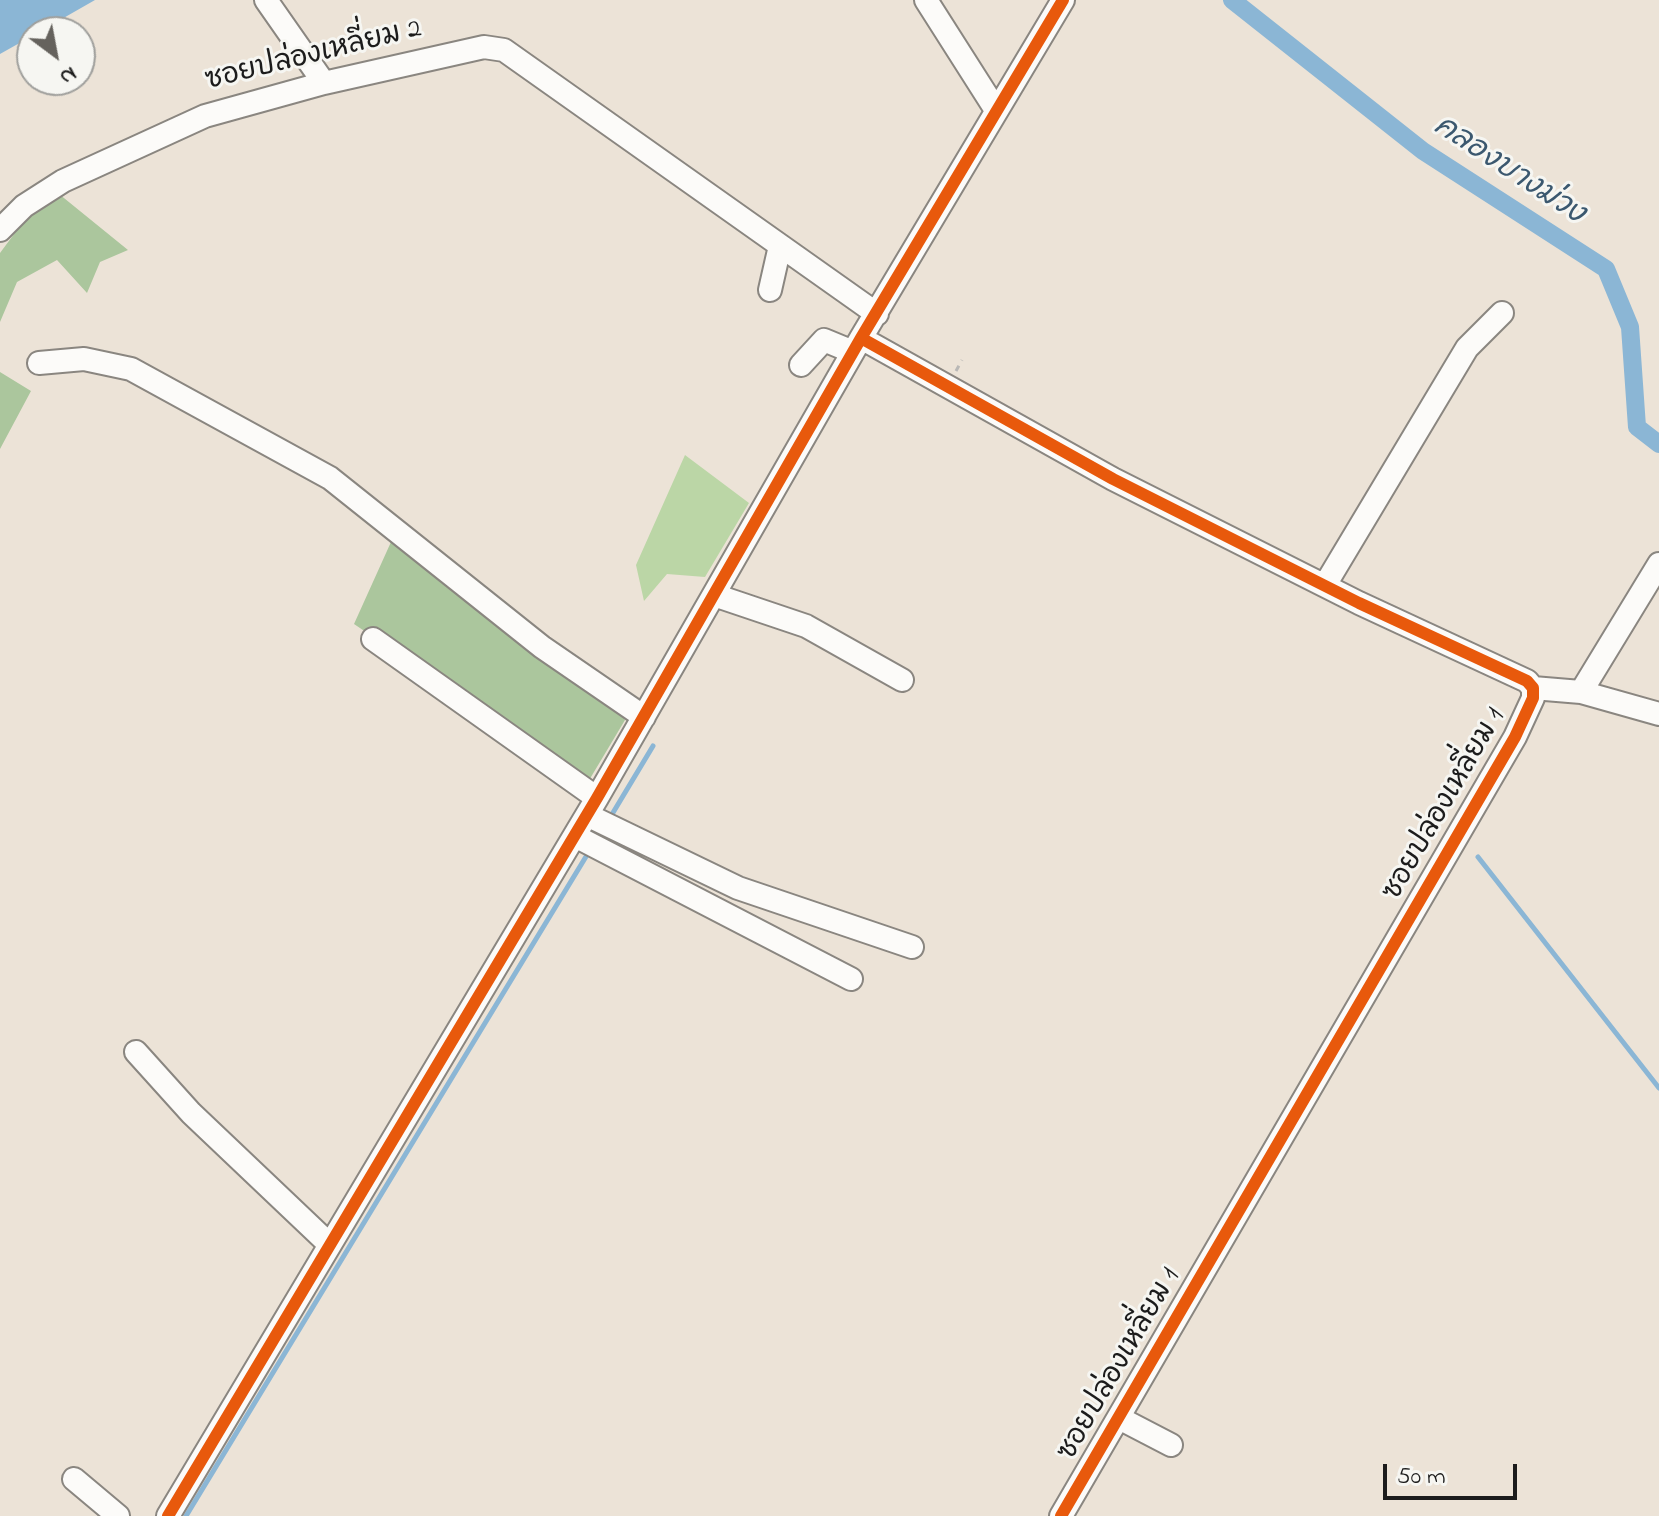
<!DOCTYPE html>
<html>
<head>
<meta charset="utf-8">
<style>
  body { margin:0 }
  #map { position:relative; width:1659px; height:1516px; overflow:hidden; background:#ece3d7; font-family:"Indie Flower",sans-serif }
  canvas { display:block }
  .north { position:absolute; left:16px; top:16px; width:80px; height:80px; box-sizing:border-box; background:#f6f6f2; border:2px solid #9f9f9c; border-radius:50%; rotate:148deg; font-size:22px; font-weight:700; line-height:32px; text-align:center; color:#1c1c1c }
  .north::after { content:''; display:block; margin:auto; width:28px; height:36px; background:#65625d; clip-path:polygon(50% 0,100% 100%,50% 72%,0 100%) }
  .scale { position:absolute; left:1383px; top:1464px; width:134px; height:36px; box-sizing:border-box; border:4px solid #1c1c1c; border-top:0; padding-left:10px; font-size:24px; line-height:28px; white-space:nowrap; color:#1c1c1c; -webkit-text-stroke:6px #f6f6f2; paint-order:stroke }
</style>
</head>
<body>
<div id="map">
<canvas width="1659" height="1516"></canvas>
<div class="north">N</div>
<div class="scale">50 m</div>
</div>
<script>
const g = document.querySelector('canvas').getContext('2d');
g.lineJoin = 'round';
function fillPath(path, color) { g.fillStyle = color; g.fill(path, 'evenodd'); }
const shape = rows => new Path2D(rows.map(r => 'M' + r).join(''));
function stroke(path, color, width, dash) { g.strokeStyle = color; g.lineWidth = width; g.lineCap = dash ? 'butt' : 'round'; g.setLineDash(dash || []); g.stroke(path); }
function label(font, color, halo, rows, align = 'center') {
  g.font = font + ' "Indie Flower","Playpen Sans Thai",sans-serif'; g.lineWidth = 6; g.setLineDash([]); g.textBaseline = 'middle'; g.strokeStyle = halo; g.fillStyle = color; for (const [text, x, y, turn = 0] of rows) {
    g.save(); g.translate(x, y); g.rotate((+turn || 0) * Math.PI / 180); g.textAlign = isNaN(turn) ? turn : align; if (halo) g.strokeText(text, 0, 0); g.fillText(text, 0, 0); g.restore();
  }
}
fillPath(shape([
  [685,455,749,503,705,577,667,574,644,601,636,565]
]), '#bbd6a6');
fillPath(shape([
  [59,194,128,250,100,262,87,293,57,260,17,282,0,322,0,253,23,222],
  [0,372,31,391,0,449],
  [391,542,617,707,625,720,588,782,354,624]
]), '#abc69d');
fillPath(shape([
  [0,0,95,0,39,32,32,32,32,36,0,54]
]), '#8bb6d5');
stroke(shape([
  [608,821,653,746],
  [1478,857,1659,1088],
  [186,1516,590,850]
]), '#8bb6d5', 5);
stroke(shape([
  [1232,0,1423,151,1606,269,1630,327,1637,427,1659,444]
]), '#8bb6d5', 18);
const minor = shape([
  [266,0,324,83],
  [926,0,996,110],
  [0,230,24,206,63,181,205,116,324,83,484,47,504,50,877,314],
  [770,290,780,246],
  [861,338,1113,479,1359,603,1527,681,1533,688,1533,698,1515,737,1061,1516],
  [39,363,84,359,131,369,330,478,542,647,644,717],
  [801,365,824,340,853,352],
  [1325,585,1467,348,1502,313],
  [714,595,806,626,902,680],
  [373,639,597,798],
  [1533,688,1581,692,1659,714],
  [1581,692,1659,564],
  [587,815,738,888,912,947],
  [575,836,851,979],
  [136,1052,191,1113,330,1245],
  [1119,1418,1171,1445],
  [74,1479,118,1516],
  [168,1516,597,798,861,338,1063,0]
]);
stroke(minor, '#8a8680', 26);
stroke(shape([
  [956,371,962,360]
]), '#b9b8b6', 3, [6, 6]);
stroke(minor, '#fcfbf9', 22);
stroke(shape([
  [861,338,1113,479,1359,603,1527,681,1533,688,1533,698,1515,737,1061,1516],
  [168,1516,597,798,861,338,1063,0]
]), '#e8590c', 12);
label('28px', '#1c1c1c', '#f6f6f2', [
  ["ซอยปล่องเหลี่ยม 2",314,57,-14],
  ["ซอยปล่องเหลี่ยม 1",1446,805,-60],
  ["ซอยปล่องเหลี่ยม 1",1121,1365,-60]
]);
label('italic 30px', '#3b586f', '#f6f6f2', [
  ["คลองบางม่วง",1508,172,33]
]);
</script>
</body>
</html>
